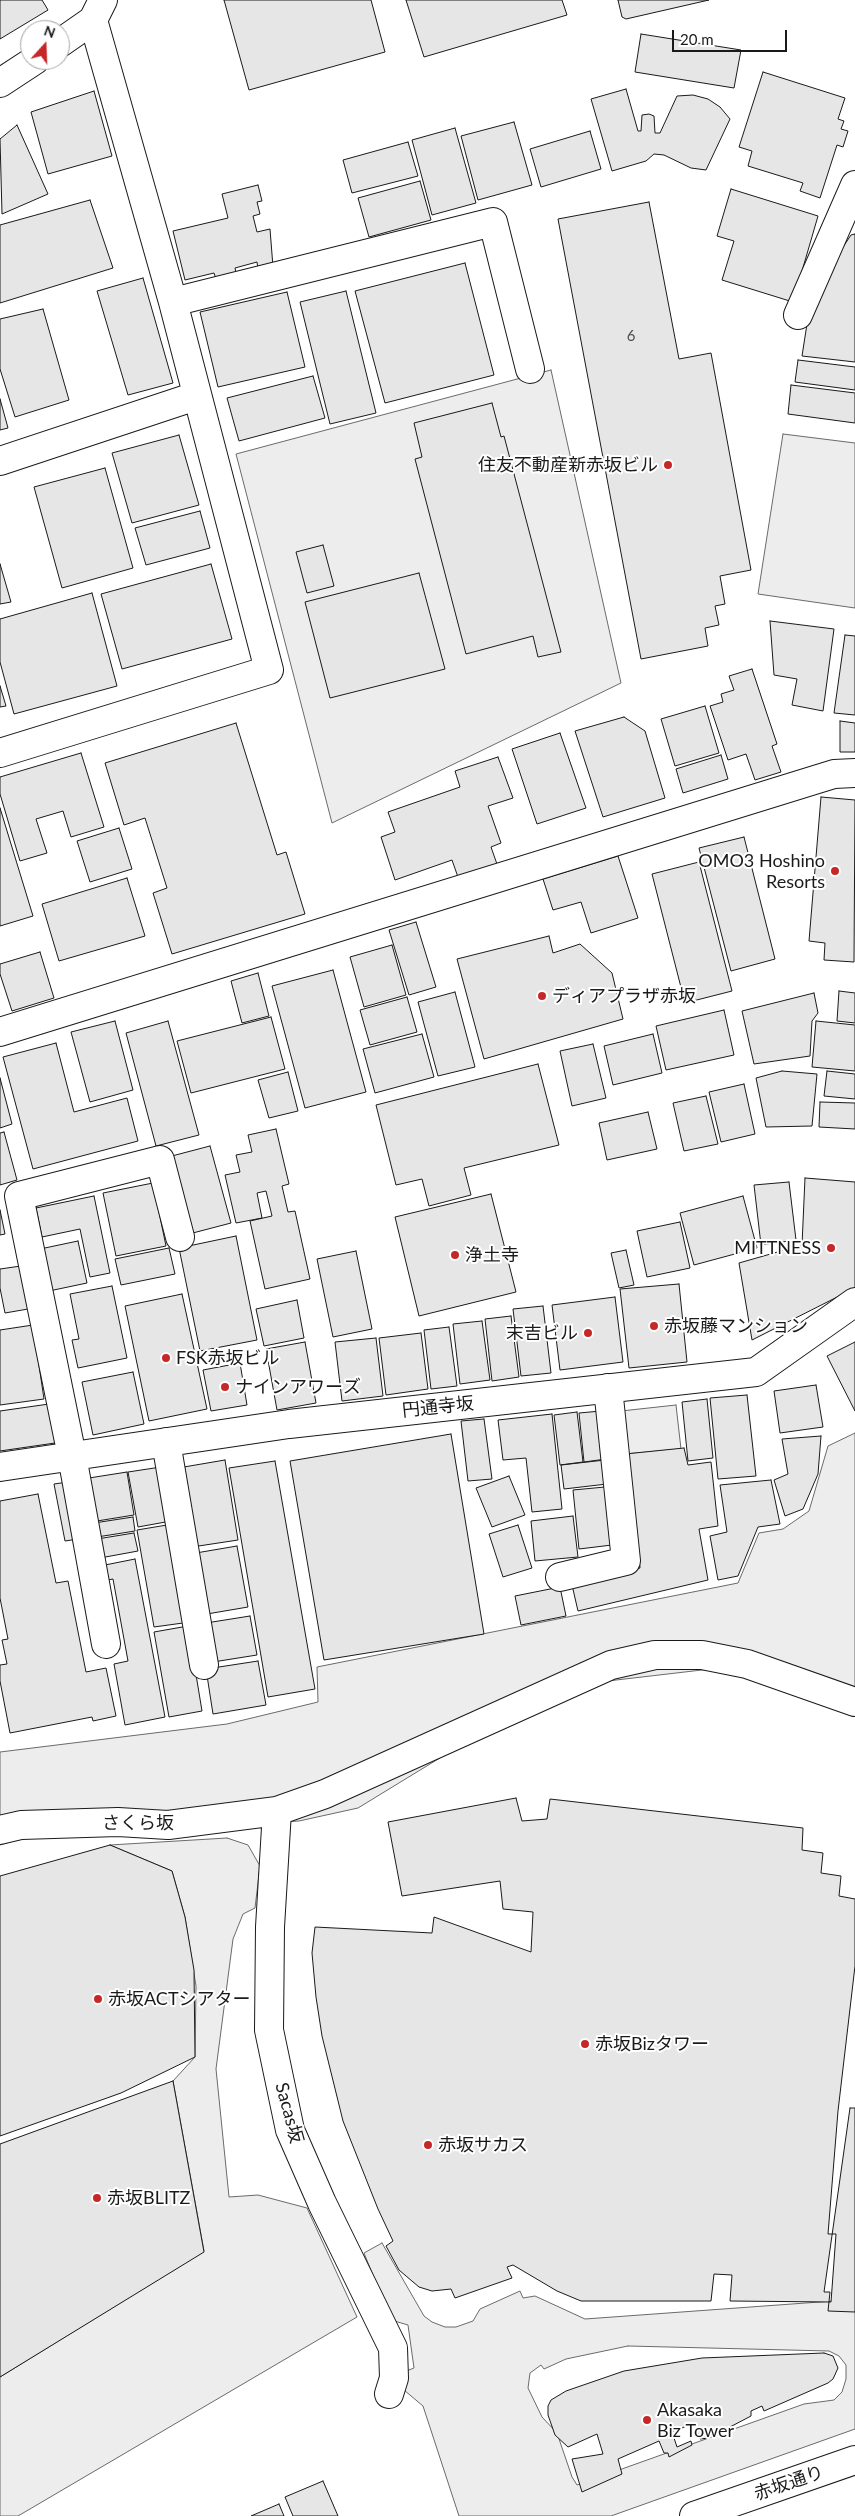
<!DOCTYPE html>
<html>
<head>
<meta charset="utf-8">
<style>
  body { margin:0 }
  #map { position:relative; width:855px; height:2516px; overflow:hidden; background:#fff; font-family:Lato,sans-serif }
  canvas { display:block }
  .north { position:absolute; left:20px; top:20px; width:50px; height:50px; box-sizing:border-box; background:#fff; border:1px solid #a3a3a3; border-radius:50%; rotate:20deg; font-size:14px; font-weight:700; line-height:20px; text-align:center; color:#1a1a1a }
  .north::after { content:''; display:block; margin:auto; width:18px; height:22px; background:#c62828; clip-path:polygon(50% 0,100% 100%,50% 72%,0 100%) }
  .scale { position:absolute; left:672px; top:30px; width:115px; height:22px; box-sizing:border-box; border:2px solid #1a1a1a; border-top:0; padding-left:6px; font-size:15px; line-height:18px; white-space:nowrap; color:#1a1a1a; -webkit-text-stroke:4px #fff; paint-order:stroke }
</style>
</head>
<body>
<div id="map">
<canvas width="855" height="2516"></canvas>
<div class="north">N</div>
<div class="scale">20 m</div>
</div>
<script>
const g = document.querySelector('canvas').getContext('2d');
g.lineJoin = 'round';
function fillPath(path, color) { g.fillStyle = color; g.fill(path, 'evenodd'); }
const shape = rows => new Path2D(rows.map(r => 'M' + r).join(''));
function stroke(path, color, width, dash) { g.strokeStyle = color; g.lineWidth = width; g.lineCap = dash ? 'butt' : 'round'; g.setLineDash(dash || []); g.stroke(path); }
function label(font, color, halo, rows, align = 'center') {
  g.font = font + ' Lato,"Noto Sans JP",sans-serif'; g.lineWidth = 4; g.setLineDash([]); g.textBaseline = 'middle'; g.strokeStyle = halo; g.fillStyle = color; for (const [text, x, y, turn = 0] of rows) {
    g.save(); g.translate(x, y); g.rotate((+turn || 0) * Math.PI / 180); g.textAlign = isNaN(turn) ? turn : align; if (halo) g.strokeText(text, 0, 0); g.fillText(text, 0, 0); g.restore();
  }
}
const built = shape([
  [551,370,621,683,332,823,236,454,551,370],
  [783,434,855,443,855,608,758,594,783,434],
  [676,1405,681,1449,625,1454,621,1411,676,1405],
  [855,1433,855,1713,719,1668,582,1684,466,1742,358,1808,299,1821,32,1835,0,1845,0,1752,227,1724,318,1702,317,1667,738,1583,759,1533,783,1529,809,1511,828,1446,855,1433],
  [227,1838,248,1845,260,1866,255,1908,243,1914,233,1939,216,2069,229,2197,258,2195,307,2208,357,2317,18,2516,0,2516,0,2377,204,2251,173,2081,195,2057,196,1986,185,1917,172,1871,110,1845,227,1838],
  [382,2243,424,2316,432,2322,445,2327,456,2327,473,2321,480,2309,520,2291,523,2298,535,2296,585,2319,847,2300,855,2264,855,2429,611,2516,459,2516,423,2406,404,2390,396,2375,414,2368,408,2325,391,2320,364,2253,382,2243],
  [628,2346,829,2351,839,2356,846,2365,846,2379,842,2392,834,2400,804,2404,577,2485,572,2477,557,2433,542,2417,528,2388,530,2373,541,2365,544,2369,566,2359,628,2346]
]);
fillPath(built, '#ededed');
stroke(built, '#6a6a6a', 1);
const building = shape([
  [0,0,42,0,48,10,0,39,0,0],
  [224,0,371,0,385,52,249,90,224,0],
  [406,0,562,0,567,15,424,57,406,0],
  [618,0,709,0,626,19,622,17,618,0],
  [641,34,741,50,734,88,635,72,641,34],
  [763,72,845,98,838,119,844,121,841,129,848,131,843,147,837,145,820,198,800,191,803,183,748,166,752,151,739,147,763,72],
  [626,89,638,131,641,131,642,115,649,114,654,116,655,133,660,133,677,96,693,95,708,99,720,107,730,119,706,170,691,168,664,155,654,154,646,161,612,171,591,99,626,89],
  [94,91,112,156,48,174,31,112,94,91],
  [514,122,532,185,478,200,461,136,514,122],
  [17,125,48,194,2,214,0,139,17,125],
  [455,128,476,203,432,215,412,140,455,128],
  [590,131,601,169,541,187,530,149,590,131],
  [408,142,418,176,352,193,343,160,408,142],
  [420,181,431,220,369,237,358,198,420,181],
  [258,185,262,201,257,202,260,214,253,216,257,232,270,229,273,267,258,269,257,262,235,268,237,277,217,282,214,273,185,280,173,231,228,218,222,194,258,185],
  [731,189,818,216,793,302,722,280,734,241,717,236,731,189],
  [90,200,113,268,0,303,0,225,90,200],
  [649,202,679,359,711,353,751,570,720,576,725,604,715,606,719,625,705,628,708,646,641,659,558,219,649,202],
  [855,234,855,362,802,356,807,324,833,262,851,235,855,234],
  [465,263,494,375,385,403,355,291,465,263],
  [143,278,173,383,128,395,97,291,143,278],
  [346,291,376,413,330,424,300,302,346,291],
  [287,292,305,367,218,387,200,312,287,292],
  [43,309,69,400,15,417,0,369,0,319,43,309],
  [798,360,855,367,855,390,795,382,798,360],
  [313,376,325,418,239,441,227,398,313,376],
  [791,385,855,393,855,423,788,414,791,385],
  [0,399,8,428,0,430,0,399],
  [492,403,501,437,504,436,561,652,538,657,533,636,466,654,415,459,422,457,414,423,492,403],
  [179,435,199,505,132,523,112,453,179,435],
  [105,468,133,568,62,588,34,487,105,468],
  [200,511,210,548,146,565,135,528,200,511],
  [323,545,334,586,307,593,296,552,323,545],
  [0,564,11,602,0,604,0,564],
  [211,564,232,639,122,669,101,594,211,564],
  [419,573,445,669,330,698,305,602,419,573],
  [92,593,117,686,14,714,0,662,0,619,92,593],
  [770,621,834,629,823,711,792,705,797,679,774,675,770,621],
  [845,635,855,636,855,715,834,713,845,635],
  [752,669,777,744,772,746,781,772,755,780,746,754,728,760,710,706,723,702,721,694,734,690,729,676,752,669],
  [0,686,6,706,0,707,0,686],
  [705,706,719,753,675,766,661,719,705,706],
  [624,717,645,731,665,798,603,817,575,731,624,717],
  [840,721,855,723,855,752,840,752,840,721],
  [236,723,277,855,286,852,305,914,172,954,153,893,167,888,145,818,124,825,105,763,236,723],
  [560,733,586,808,537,824,512,749,560,733],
  [81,753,104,827,71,837,63,811,36,819,47,853,20,861,0,794,0,777,81,753],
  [721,755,728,779,683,793,676,769,721,755],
  [498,757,513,798,488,806,501,843,491,847,498,867,459,880,452,860,395,880,381,837,395,832,388,812,460,787,455,771,498,757],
  [821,797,855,800,854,962,824,960,825,943,809,941,821,797],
  [0,808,33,916,0,926,0,808],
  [119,828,132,869,90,882,77,841,119,828],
  [744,837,775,959,731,971,699,848,744,837],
  [618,856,638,918,591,933,581,902,553,910,543,879,618,856],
  [699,862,732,991,685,1003,652,874,699,862],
  [127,878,145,936,59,961,42,904,127,878],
  [416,922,436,987,409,995,389,930,416,922],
  [549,936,553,953,580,944,612,973,623,1019,484,1059,457,959,549,936],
  [392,945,406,995,364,1007,350,957,392,945],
  [40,952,54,998,12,1011,0,974,0,964,40,952],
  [333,970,366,1092,305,1108,272,986,333,970],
  [258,973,269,1016,242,1023,231,981,258,973],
  [839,991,855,993,855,1023,837,1021,839,991],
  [455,992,475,1067,438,1076,418,1002,455,992],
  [814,993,818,1013,812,1021,810,1056,754,1064,742,1011,814,993],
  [407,997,417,1032,370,1045,360,1010,407,997],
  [724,1010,734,1055,666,1070,656,1026,724,1010],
  [271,1017,285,1069,191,1093,177,1041,271,1017],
  [115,1021,133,1090,90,1102,71,1032,115,1021],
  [168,1021,199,1135,156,1146,126,1033,168,1021],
  [816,1021,855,1025,855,1071,812,1067,816,1021],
  [422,1034,434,1077,375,1093,363,1049,422,1034],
  [653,1034,662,1073,613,1085,604,1046,653,1034],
  [56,1043,74,1112,127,1098,138,1141,33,1169,3,1057,56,1043],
  [593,1044,606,1098,572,1106,560,1051,593,1044],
  [538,1064,559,1145,464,1168,471,1195,429,1206,422,1179,396,1185,376,1105,538,1064],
  [782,1071,817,1074,812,1126,766,1127,756,1078,782,1071],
  [827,1071,855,1074,855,1099,824,1096,827,1071],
  [288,1072,298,1111,269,1118,258,1080,288,1072],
  [0,1078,12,1124,0,1128,0,1078],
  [744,1084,755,1134,721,1142,709,1092,744,1084],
  [706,1096,718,1144,684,1151,673,1103,706,1096],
  [820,1102,855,1103,855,1129,819,1127,820,1102],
  [648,1112,657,1149,607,1160,599,1123,648,1112],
  [276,1129,289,1184,282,1186,288,1212,295,1211,310,1279,265,1289,250,1221,272,1216,266,1191,257,1193,262,1218,236,1223,225,1175,240,1172,236,1155,252,1152,248,1135,276,1129],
  [4,1132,17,1180,0,1185,0,1133,4,1132],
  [210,1146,231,1223,189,1234,168,1157,210,1146],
  [805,1178,855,1182,855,1288,752,1340,739,1263,802,1245,805,1178],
  [789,1182,796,1240,761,1245,754,1185,789,1182],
  [153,1183,166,1246,116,1256,103,1193,153,1183],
  [491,1194,516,1292,419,1316,395,1217,491,1194],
  [94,1196,110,1273,90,1277,80,1229,42,1237,36,1208,94,1196],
  [743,1196,757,1248,694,1265,680,1213,743,1196],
  [0,1210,5,1234,0,1235,0,1210],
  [680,1222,690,1268,647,1277,637,1231,680,1222],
  [236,1236,257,1340,200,1351,179,1248,236,1236],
  [78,1241,87,1283,49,1291,40,1249,78,1241],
  [169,1248,175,1274,121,1285,115,1259,169,1248],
  [626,1250,634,1285,619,1288,611,1253,626,1250],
  [356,1251,372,1329,333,1337,317,1259,356,1251],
  [21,1266,28,1309,5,1313,0,1288,0,1269,21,1266],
  [679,1284,687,1362,629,1368,620,1289,679,1284],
  [112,1286,127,1358,78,1368,72,1340,79,1339,70,1294,112,1286],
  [182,1294,207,1409,149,1421,125,1306,182,1294],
  [615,1297,623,1362,560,1370,552,1305,615,1297],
  [297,1300,304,1338,264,1346,256,1309,297,1300],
  [543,1306,551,1373,521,1376,513,1309,543,1306],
  [511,1316,519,1377,492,1381,485,1319,511,1316],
  [482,1321,490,1380,460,1384,453,1324,482,1321],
  [33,1325,44,1399,0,1405,0,1330,33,1325],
  [449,1327,457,1386,431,1389,424,1330,449,1327],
  [421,1333,428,1389,386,1395,379,1338,421,1333],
  [376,1338,383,1396,342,1401,335,1342,376,1338],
  [305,1342,316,1403,277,1410,266,1349,305,1342],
  [855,1342,855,1411,827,1356,855,1342],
  [240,1363,247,1405,211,1411,203,1370,240,1363],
  [133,1372,144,1424,93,1435,82,1382,133,1372],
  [816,1385,823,1427,780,1433,774,1391,816,1385],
  [747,1395,756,1476,718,1479,710,1398,747,1395],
  [707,1399,713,1458,688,1461,682,1402,707,1399],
  [49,1404,55,1443,0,1451,0,1411,49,1404],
  [601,1411,606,1459,584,1462,579,1413,601,1411],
  [577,1412,583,1462,560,1465,554,1415,577,1412],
  [552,1414,562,1509,532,1512,526,1458,503,1460,498,1420,552,1414],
  [484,1419,492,1479,468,1481,461,1421,484,1419],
  [451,1434,484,1634,324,1660,290,1461,451,1434],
  [821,1436,818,1474,803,1509,785,1516,774,1480,788,1474,782,1439,821,1436],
  [684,1448,688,1465,711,1462,718,1526,699,1529,708,1580,578,1611,572,1585,640,1568,625,1454,684,1448],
  [225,1460,238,1540,192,1547,178,1468,225,1460],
  [605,1460,607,1484,564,1489,561,1465,605,1460],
  [275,1461,315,1689,268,1697,229,1468,275,1461],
  [161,1467,171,1521,138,1527,128,1472,161,1467],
  [127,1472,134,1515,97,1521,89,1478,127,1472],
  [509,1476,525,1515,492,1527,476,1488,509,1476],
  [771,1480,780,1524,758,1527,738,1576,718,1580,710,1536,727,1532,720,1485,771,1480],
  [68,1482,78,1539,65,1541,54,1484,68,1482],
  [605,1487,612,1545,579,1549,573,1490,605,1487],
  [38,1494,56,1583,68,1581,86,1672,106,1668,116,1716,93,1721,92,1717,10,1733,0,1681,0,1665,7,1664,2,1640,8,1639,0,1598,0,1501,38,1494],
  [573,1516,578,1557,535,1561,531,1521,573,1516],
  [133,1517,135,1531,97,1537,94,1523,133,1517],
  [167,1525,183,1623,154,1627,137,1530,167,1525],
  [518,1525,532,1568,503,1577,489,1534,518,1525],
  [134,1533,138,1551,100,1558,97,1539,134,1533],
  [237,1546,248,1607,201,1615,190,1554,237,1546],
  [135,1559,165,1717,125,1725,114,1664,128,1661,113,1579,108,1580,105,1565,135,1559],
  [560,1587,566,1616,521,1625,515,1596,560,1587],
  [250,1616,257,1655,213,1662,206,1623,250,1616],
  [188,1626,202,1711,169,1717,154,1632,188,1626],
  [258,1661,266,1705,213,1714,206,1669,258,1661],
  [516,1798,522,1821,547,1819,550,1799,803,1828,802,1850,823,1853,821,1873,841,1876,839,1896,855,1899,855,1966,838,2111,828,2234,836,2234,831,2302,730,2301,732,2275,714,2274,711,2301,581,2301,557,2291,513,2265,507,2267,512,2278,455,2298,451,2289,432,2291,419,2287,399,2270,386,2246,393,2241,378,2209,343,2121,322,2036,316,1997,312,1953,315,1927,432,1933,434,1917,531,1952,533,1912,503,1909,500,1881,402,1896,388,1822,516,1798],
  [110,1845,172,1871,185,1917,194,1970,195,2057,121,2093,0,2136,0,1876,110,1845],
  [173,2081,204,2252,0,2377,0,2144,173,2081],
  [850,2108,855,2108,855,2312,828,2311,830,2292,824,2292,850,2108],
  [824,2353,833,2356,838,2368,833,2379,828,2383,764,2411,762,2406,751,2411,751,2416,709,2438,700,2439,694,2423,672,2432,677,2447,691,2441,692,2445,669,2457,668,2453,664,2453,659,2441,618,2459,622,2474,582,2492,572,2459,603,2454,597,2434,568,2447,555,2435,548,2415,548,2406,551,2400,566,2391,624,2371,702,2358,824,2353],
  [323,2481,338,2516,293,2516,285,2497,323,2481],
  [279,2504,284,2516,251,2516,279,2504]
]);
fillPath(building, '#e6e6e6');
stroke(building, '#1a1a1a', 1);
const minor = shape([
  [60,43,93,20,103,0],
  [0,83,35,60],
  [173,302,493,222,530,369],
  [798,315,855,185],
  [0,461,196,396],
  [0,753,269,670,173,302,93,20],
  [0,1032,834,774,855,773],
  [166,1442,204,1665],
  [0,1467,289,1424,756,1372,855,1302],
  [560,1577,626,1561,608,1388],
  [106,1644,72,1456,19,1196,160,1160,180,1237],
  [277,1811,270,1927,269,2030,290,2130,322,2203,393,2348,394,2378,389,2394],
  [0,1830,21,1825,118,1822,168,1825,277,1811,325,1794,611,1665,655,1655,702,1655,747,1664,855,1702]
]);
const major = shape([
  [694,2516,855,2460]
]);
stroke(minor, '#1a1a1a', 30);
stroke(major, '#1a1a1a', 30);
stroke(minor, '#fff', 28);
stroke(major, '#fff', 28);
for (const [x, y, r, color] of [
  [668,465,5,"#c62828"],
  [835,871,5,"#c62828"],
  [542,996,5,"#c62828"],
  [831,1248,5,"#c62828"],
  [455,1255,5,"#c62828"],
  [654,1326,5,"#c62828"],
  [588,1333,5,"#c62828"],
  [166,1358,5,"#c62828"],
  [225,1387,5,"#c62828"],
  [98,1999,5,"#c62828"],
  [585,2044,5,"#c62828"],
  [428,2145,5,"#c62828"],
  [97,2198,5,"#c62828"],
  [647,2420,5,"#c62828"]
]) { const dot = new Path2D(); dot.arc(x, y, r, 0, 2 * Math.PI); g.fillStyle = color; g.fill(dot); stroke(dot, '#fff', 2); }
label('15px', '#4d4d4d', null, [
  ["6",631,336]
]);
label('18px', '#1a1a1a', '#fff', [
  ["住友不動産新赤坂ビル",658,465,"right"],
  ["OMO3 Hoshino",825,861,"right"],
  ["Resorts",825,882,"right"],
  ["ディアプラザ赤坂",552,996],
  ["MITTNESS",821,1248,"right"],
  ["浄土寺",465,1255],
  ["赤坂藤マンション",664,1326],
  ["末吉ビル",578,1333,"right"],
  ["FSK赤坂ビル",176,1358],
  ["ナインアワーズ",235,1387],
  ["赤坂ACTシアター",108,1999],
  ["赤坂Bizタワー",595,2044],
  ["赤坂サカス",438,2145],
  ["赤坂BLITZ",107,2198],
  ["Akasaka",657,2410],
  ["Biz Tower",657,2431]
], 'left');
label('18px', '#1a1a1a', '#fff', [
  ["円通寺坂",438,1407,-6],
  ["さくら坂",138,1823],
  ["Sacas坂",289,2113,75],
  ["赤坂通り",789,2483,-19]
]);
</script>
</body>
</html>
